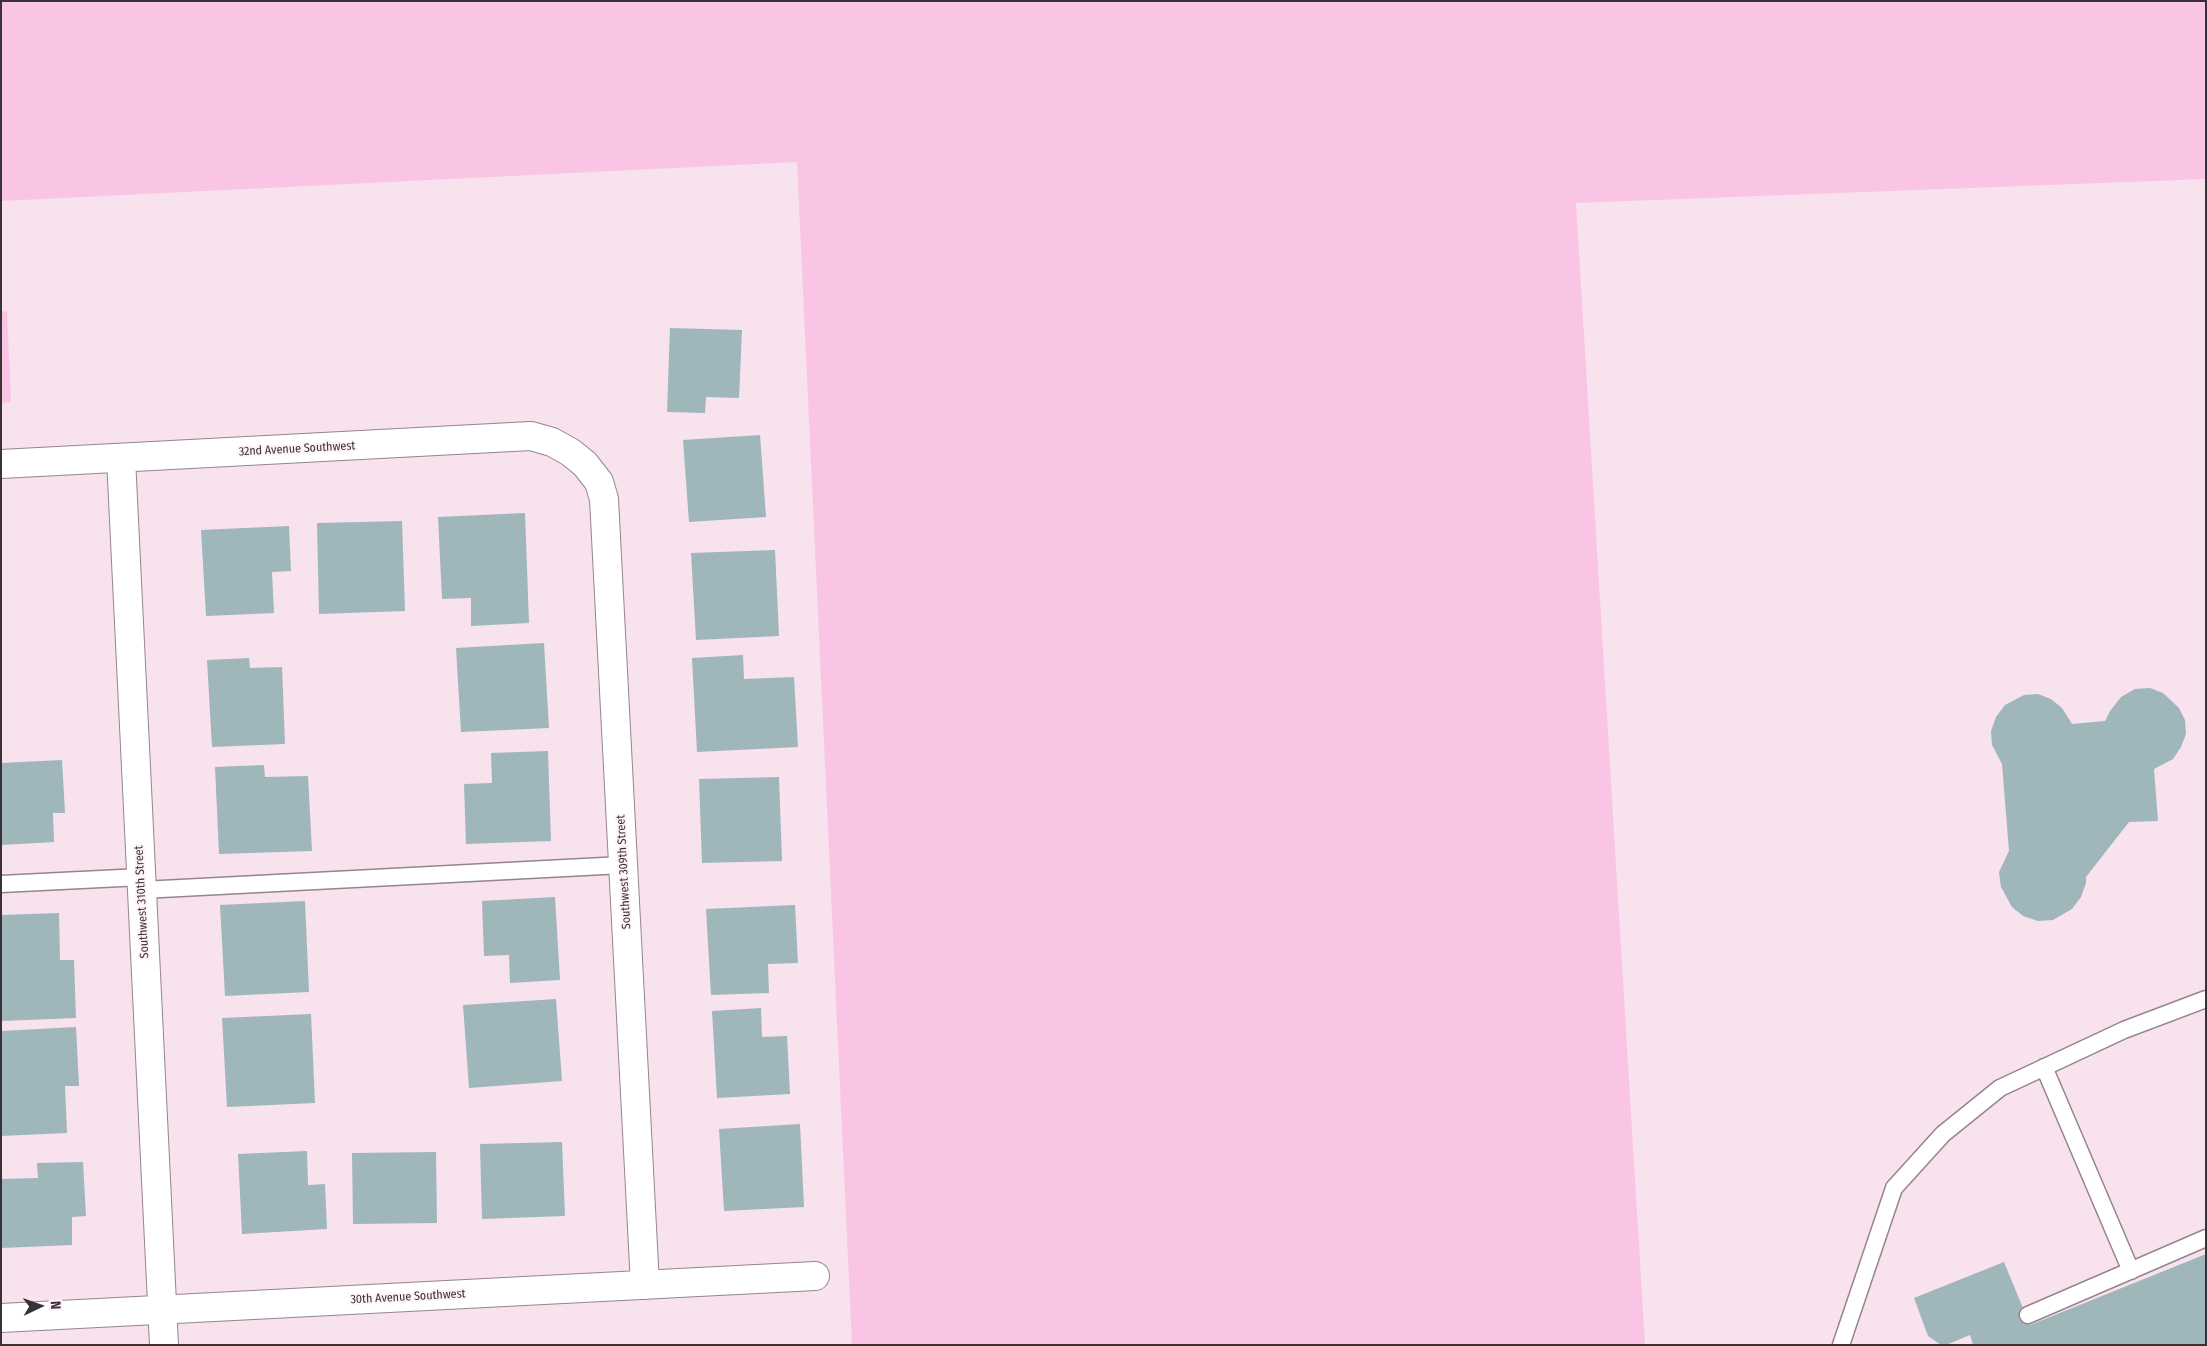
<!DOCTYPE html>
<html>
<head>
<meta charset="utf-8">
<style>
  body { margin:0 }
  #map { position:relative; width:2207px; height:1346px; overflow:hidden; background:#f7e2ee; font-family:"Fira Sans Condensed",sans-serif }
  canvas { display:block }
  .frame { position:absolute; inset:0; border:2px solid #393136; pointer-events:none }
  .north { position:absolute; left:15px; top:1281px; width:50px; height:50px; -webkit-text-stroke:4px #fff2f9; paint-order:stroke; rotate:87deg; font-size:14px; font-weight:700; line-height:20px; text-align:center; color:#393136 }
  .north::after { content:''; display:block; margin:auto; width:18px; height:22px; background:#393136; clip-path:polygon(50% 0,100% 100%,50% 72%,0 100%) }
</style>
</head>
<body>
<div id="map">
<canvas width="2207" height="1346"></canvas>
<div class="frame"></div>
<div class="north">N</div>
</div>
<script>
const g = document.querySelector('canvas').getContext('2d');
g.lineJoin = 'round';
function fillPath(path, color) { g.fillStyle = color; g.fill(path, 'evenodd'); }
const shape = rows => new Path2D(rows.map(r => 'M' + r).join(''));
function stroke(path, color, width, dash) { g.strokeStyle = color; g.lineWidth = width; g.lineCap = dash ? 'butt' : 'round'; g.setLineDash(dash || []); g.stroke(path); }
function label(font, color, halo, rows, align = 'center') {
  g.font = font + ' "Fira Sans Condensed",sans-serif'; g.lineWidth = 4; g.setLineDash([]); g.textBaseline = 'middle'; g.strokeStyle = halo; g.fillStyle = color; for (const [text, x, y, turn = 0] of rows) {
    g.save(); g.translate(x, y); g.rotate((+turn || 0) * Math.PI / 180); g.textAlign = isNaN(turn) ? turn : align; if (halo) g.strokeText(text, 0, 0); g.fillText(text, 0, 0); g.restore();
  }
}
fillPath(shape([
  [1,1,2206,1,2206,179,1576,203,1645,1345,852,1345,797,162,1,201],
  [7,311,11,402,1,403,1,312]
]), '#fac5e4');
fillPath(shape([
  [670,328,742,330,739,398,706,397,705,413,667,412],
  [760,435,766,517,689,522,683,440],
  [525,513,529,623,471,626,471,598,442,599,438,517],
  [402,521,405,611,319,614,317,523],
  [289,526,291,571,272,572,274,613,206,616,201,530],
  [775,550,779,636,696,640,691,553],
  [544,643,549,728,461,732,456,648],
  [743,655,744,679,794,677,798,747,697,752,692,658],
  [249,658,250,668,282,667,285,744,212,747,207,660],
  [2150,688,2163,693,2179,708,2185,720,2186,734,2181,747,2173,759,2154,769,2158,821,2129,822,2086,877,2086,883,2081,897,2072,909,2053,920,2038,921,2023,916,2012,907,2001,887,1999,872,2009,851,2002,764,1992,745,1991,731,1996,717,2005,705,2024,695,2038,694,2051,699,2062,708,2072,724,2105,721,2110,711,2121,697,2135,689],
  [548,751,551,841,466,844,464,784,492,783,491,753],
  [62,760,65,813,53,813,54,842,1,845,1,763],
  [264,765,265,777,308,776,312,851,219,854,215,767],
  [779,777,782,861,702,863,699,779],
  [555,897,560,980,510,983,509,955,484,956,482,901],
  [305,901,309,992,225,996,220,905],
  [795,905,798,963,768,964,769,993,711,995,706,909],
  [59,913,60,960,74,960,76,1018,1,1021,1,915],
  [556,999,562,1081,469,1088,463,1005],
  [761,1008,762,1037,787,1036,790,1094,717,1098,712,1011],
  [311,1014,315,1103,227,1107,222,1018],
  [76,1027,79,1086,65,1086,67,1133,1,1136,1,1031],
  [800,1124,804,1207,724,1211,719,1129],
  [562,1142,565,1216,482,1219,480,1144],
  [307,1151,308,1185,325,1184,327,1229,242,1234,238,1154],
  [436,1152,437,1223,353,1224,352,1153],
  [83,1162,86,1216,72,1217,72,1245,1,1248,1,1179,38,1178,37,1163],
  [2206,1254,2206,1345,1973,1345,1970,1335,1946,1345,1941,1345,1928,1336,1914,1298,2004,1262,2030,1325]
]), '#9fb6bb');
const service = shape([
  [1,884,141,877],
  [142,890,623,865],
  [2044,1067,2131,1271],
  [2028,1315,2206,1238],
  [1841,1345,1894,1188,1943,1134,2000,1088,2124,1030,2206,999]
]);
const minor = shape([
  [121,458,164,1345],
  [1,464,531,436,552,442,570,452,585,464,599,482,604,499,645,1285],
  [1,1318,815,1276]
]);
stroke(service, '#96848e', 19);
stroke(minor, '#96848e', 30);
stroke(service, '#fff', 16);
stroke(minor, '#fff', 28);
label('12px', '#393136', '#fff2f9', [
  ["32nd Avenue Southwest",297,449,-3],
  ["Southwest 309th Street",624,872,-93],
  ["Southwest 310th Street",142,902,-93],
  ["30th Avenue Southwest",408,1297,-3]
]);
</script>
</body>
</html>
